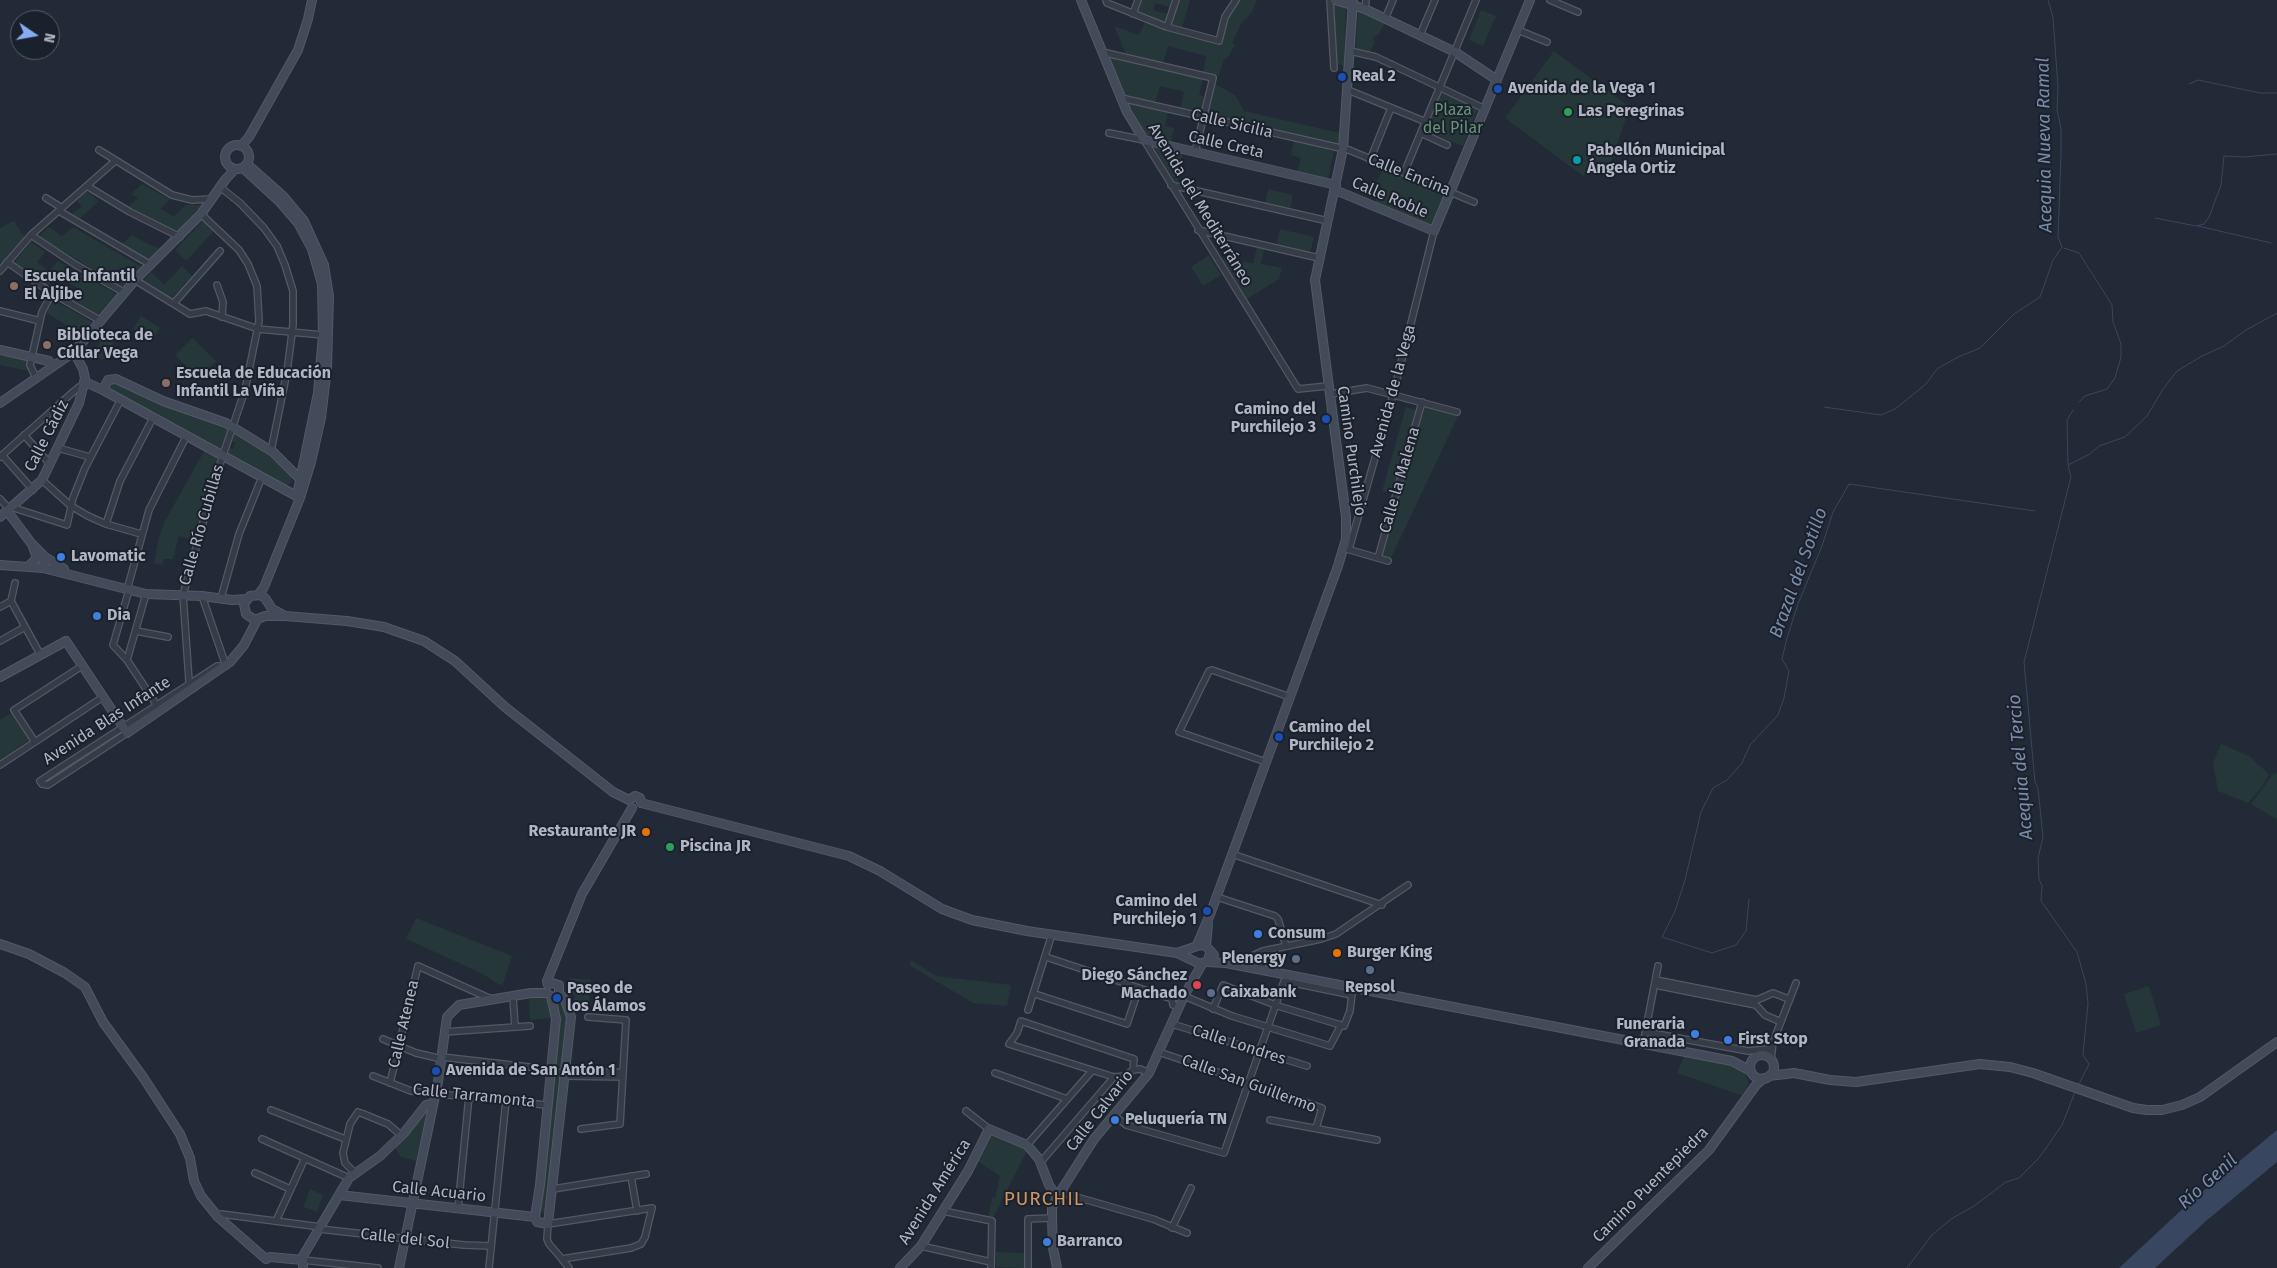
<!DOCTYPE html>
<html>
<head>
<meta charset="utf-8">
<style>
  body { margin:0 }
  #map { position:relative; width:2277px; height:1268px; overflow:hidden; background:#222a37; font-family:"Fira Sans",sans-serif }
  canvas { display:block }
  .north { position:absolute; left:10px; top:10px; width:50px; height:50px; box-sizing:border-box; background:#1a212c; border:1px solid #565d69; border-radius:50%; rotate:102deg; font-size:14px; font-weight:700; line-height:20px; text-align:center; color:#b0b6c4 }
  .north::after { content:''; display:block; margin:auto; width:18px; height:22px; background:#87abf1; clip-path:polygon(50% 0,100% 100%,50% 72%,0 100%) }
</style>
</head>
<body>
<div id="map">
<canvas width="2277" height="1268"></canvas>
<div class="north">N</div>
</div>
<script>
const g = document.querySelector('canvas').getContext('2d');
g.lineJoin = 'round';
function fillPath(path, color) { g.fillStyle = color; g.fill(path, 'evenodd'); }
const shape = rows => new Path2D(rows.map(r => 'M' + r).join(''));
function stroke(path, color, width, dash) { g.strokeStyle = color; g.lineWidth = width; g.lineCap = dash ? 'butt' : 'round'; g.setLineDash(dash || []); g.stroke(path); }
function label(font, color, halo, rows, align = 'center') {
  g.font = font + ' "Fira Sans",sans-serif'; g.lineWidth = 4; g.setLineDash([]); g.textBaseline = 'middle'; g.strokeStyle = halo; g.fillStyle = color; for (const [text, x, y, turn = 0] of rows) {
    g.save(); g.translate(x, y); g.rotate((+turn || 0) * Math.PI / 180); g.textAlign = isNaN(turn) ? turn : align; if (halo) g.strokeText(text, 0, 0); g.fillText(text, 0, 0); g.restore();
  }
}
fillPath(shape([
  [1140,0,1172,0,1170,7,1155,3,1153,10,1167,14,1165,23,1136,12],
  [1178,0,1190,0,1182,28,1171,24],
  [1239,0,1257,0,1252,12,1241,24,1232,43,1235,44,1229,56,1223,61,1219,76,1203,72,1206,56,1168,46,1163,63,1126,54,1114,26,1139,35,1145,22,1221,45,1229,18],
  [1331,1,1346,6,1344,65,1336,64],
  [1358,10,1385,22,1378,36,1376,35,1373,40,1375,42,1370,52,1356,49],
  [1481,10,1496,16,1483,46,1469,40],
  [1554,51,1630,107,1608,169,1583,176,1505,118],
  [1108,56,1203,79,1199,95,1205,97,1202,113,1180,109,1184,92,1160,86,1155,102,1125,95],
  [1215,84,1235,95,1244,111,1340,133,1338,146,1208,115],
  [1442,92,1478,109,1463,146,1426,131],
  [1128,102,1168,112,1165,126,1174,128,1171,142,1147,137],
  [1294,141,1334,151,1328,179,1297,172,1301,158,1291,155],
  [1153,146,1183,153,1177,183,1175,182],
  [1383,168,1445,194,1432,227,1375,203,1382,187,1376,184],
  [142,184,170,199,160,209,174,216,186,205,201,205,178,231,168,228,128,207,138,198,131,194],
  [1268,189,1293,195,1290,210,1265,204],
  [87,191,99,201,78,220,71,215,82,206,76,201],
  [14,221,24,237,0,265,0,228],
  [203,221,213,230,212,233,186,261,175,250],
  [49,227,62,236,73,227,142,267,121,287,39,236],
  [1280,229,1314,237,1310,253,1276,245],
  [132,235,146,243,160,249,149,260,121,245],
  [31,242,45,252,37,262,49,271,58,261,116,294,98,315,70,299,78,288,56,276,48,286,14,263],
  [1257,247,1264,249,1261,264,1282,268,1279,279,1247,299,1222,259,1253,263],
  [1209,255,1221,275,1203,286,1191,267],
  [182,266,192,276,171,299,143,281,152,272,164,285],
  [53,300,92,322,82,334,46,313],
  [141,316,160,328,152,341,133,329],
  [102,329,116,332,110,360,96,358],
  [192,338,216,361,201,377,193,373,175,355],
  [0,355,25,360,26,357,29,358,29,371,0,365],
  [114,383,160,405,210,420,228,429,220,451,110,391,110,386],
  [1425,406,1459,414,1390,560,1381,557],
  [1406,407,1416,410,1393,494,1382,491],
  [235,432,252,442,277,462,292,478,290,484,284,485,227,455,230,448,233,449,236,443,232,441],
  [204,451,217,458,194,540,179,536,173,559,164,559,162,565,154,563,159,536,165,521],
  [11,713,29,740,0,760,0,720],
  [2221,744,2249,756,2269,774,2262,787,2248,803,2218,791,2213,763],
  [2277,773,2277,818,2276,819,2251,804,2273,774],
  [416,918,512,956,502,986,481,973,406,939],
  [911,960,936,976,1011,985,1007,1006,973,1003,909,965],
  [569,978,591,980,589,1007,574,1006,575,995,567,994],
  [2149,986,2161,1025,2136,1033,2124,994],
  [529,996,546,996,553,1018,530,1020],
  [560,996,569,1018,562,1067,552,1066,554,999],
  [1684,1056,1737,1066,1744,1070,1749,1084,1743,1096,1677,1073],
  [551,1076,561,1077,547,1213,538,1212],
  [424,1112,427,1114,416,1161,401,1157,394,1147],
  [990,1133,1028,1149,993,1218,988,1218,992,1198,995,1198,1000,1176,977,1161],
  [310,1189,323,1195,317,1212,303,1207],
  [996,1252,1025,1253,1024,1268,996,1267]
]), '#253739');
fillPath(shape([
  [2277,1130,2277,1162,2206,1221,2155,1268,2119,1268,2189,1203]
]), '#38475f');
stroke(shape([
  [2189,84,2198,80,2260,93,2277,93],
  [2155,218,2196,226,2204,224,2209,217,2221,185,2224,156,2244,157,2277,154],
  [2198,226,2271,243],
  [2064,248,2079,253,2112,305,2113,322,2121,344,2121,357,2115,378,2107,389,2085,396,2079,402],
  [1824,407,1881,415,1895,409,1926,384,1937,369,1958,357,1980,348,2014,314,2040,297,2053,260,2062,247,2058,237,2061,154,2061,129,2057,109,2058,87,2053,17,2048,0],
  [2068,464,2067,420,2073,410],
  [1749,899,1746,931,1736,945,1712,953,1662,937,1675,911,1685,880,1701,812,1713,788,1727,780,1742,763,1750,745,1778,715,1784,698,1789,671,1782,659,1787,638,1798,604,1822,546,1833,512,1849,484,2035,511],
  [2079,1084,2089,1064,2083,1055,2088,1003,2086,984,2077,952,2041,901,2042,886,2039,879,2038,858,2043,837,2038,788,2035,782,2024,662,2071,477,2068,465,2090,454,2099,446,2125,437,2147,416,2163,389,2177,371,2202,356,2224,346,2246,330,2277,313],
  [1907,1268,1932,1235,1951,1219,1974,1206,2006,1182,2019,1178,2039,1158,2062,1125,2075,1092]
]), '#38475f', 1);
const street = shape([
  [1106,0,1107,3,1167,27,1219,41,1225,17,1236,0],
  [1330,0,1334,68],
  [1550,0,1578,12],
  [1365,9,1366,0],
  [1133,14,1138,0],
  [1385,19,1393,0],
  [1167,27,1176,0],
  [1518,30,1547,42],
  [1420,35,1435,0],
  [1350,51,1376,57,1485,109],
  [1102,52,1213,78,1195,152],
  [1348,90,1426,122],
  [1121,98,1349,150,1474,202],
  [1109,133,1144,140,1298,389,1328,386],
  [1421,133,1447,145],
  [99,150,172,195,192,200,212,199],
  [1370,160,1391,108],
  [1404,173,1476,0],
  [1171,185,1328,221],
  [87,186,130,212,180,237],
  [220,187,240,203,264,228,277,246,285,265,293,291,293,325,287,372,271,451],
  [46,198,62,208],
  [59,211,151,265],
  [1198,230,1319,258],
  [31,235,76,265,125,293],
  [7,262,52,293,101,321],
  [0,271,31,235,115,161],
  [135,280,190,314,206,311,258,329,323,335],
  [217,285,223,302,222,317],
  [174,303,220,251],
  [0,311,40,321],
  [36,378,30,365,42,312,52,293],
  [1330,394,1367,388,1457,412],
  [24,435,50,464],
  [58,448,90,457],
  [2,455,33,490],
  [0,457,73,392,79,387,84,387],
  [42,480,71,506,88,516,106,524,141,534],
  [0,499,10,510],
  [14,508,67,525,73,498,85,468,120,401],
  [106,524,120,481,153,418],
  [1347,549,1388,561],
  [1349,549,1393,395,1434,231],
  [1378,558,1422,402],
  [15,583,11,601,40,654],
  [127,590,149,510,186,437],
  [129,590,113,645,127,660,158,707],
  [221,598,239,534,262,477],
  [0,607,11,601],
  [136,631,168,637],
  [0,641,25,627],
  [127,660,146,594],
  [194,688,189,681,183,595,215,479,245,390,259,321,257,286,248,264,239,250,201,214],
  [127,733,48,785,42,784,40,781,217,666,226,666,202,596],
  [35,742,14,710,82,666],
  [1266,762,1179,732,1209,671,1212,670,1290,697],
  [0,765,103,697],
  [1232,854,1382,905],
  [1217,897,1275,916,1278,919,1286,946],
  [1263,951,1260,962,1264,970],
  [1046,957,1172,999,1173,1005,1179,1007],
  [1235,964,1263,951,1321,939,1336,934,1408,885],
  [1656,980,1757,1000,1773,993,1789,999],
  [1655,985,1756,1005,1765,1015,1781,1022],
  [1035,994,1127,1024,1139,988],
  [513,997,515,1027],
  [1172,999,1177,996,1184,996,1232,1016,1330,1046,1341,1025],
  [1213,1009,1223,985,1278,1006,1344,1026,1350,1011,1352,993],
  [1028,1010,1052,934],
  [1021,1021,1134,1059,1133,1070,1125,1076,1114,1077,1009,1044,1017,1033,1021,1021],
  [1172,1024,1307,1066],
  [444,1032,530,1026],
  [1646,1032,1748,1051,1768,1049],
  [383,1039,416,1053,442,1059],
  [1644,1039,1658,966],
  [1159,1052,1322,1108,1316,1128],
  [1764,1055,1773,1042,1796,983],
  [442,1057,547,1069,550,1071,563,1073,623,1072],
  [1771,1060,1773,1042],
  [1133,1070,1140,1069,1149,1073],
  [563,1073,566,1076,623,1077],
  [995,1073,1067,1099],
  [373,1076,411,1091,546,1105],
  [390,1083,418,966,491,999],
  [271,1110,345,1139],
  [966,1111,989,1129],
  [361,1113,388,1124,401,1135],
  [1114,1115,1126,1125,1224,1153,1284,981,1352,995],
  [1270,1120,1377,1140],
  [581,1129,620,1124,626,1020,588,1017],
  [262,1139,349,1178],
  [1027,1145,1091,1072],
  [1040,1163,1114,1077],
  [255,1173,290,1189],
  [355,1173,345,1163,343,1153,350,1124,358,1112],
  [631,1176,637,1211],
  [553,1189,646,1174],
  [1059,1192,1153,1219,1187,1233],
  [458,1208,469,1096],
  [943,1211,992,1221,991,1268],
  [218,1217,221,1214,321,1227],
  [276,1221,305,1158],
  [1172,1228,1191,1188],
  [319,1229,464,1245,491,1246],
  [921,1246,991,1262],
  [562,1259,631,1248,641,1244,645,1237,652,1208,548,1224,547,1239,549,1244,562,1259,569,1268],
  [303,1260,378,1268],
  [489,1268,506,1100],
  [1028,1268,1028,1219,1052,1218]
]);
const secondary = shape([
  [1081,0,1127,112,1144,140,1336,185],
  [1335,0,1365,9,1455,52,1497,80],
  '225 157a12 12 0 1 1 24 0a12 12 0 1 1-24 0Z',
  [241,146,249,137,298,50,308,19,312,0],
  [247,164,283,196,304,221,324,265,329,296,327,368,321,418,311,462,300,498,264,587,258,595],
  [243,168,279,201,298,223,312,249,322,284,323,335,318,393,297,495],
  [1335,190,1434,231,1530,0],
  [0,350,49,361,53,366],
  [85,382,103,390,300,498],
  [103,390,108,380,116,379,163,401,226,423,273,452,300,479,304,480],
  [0,403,74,352,135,280,201,214,225,180,235,169],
  [8,512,31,543,45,557,43,568],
  [0,517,42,480,79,403,85,378,83,369,74,352],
  [45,557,64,569],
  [0,565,43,568,146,594,202,596,232,600,247,599],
  [28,567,37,558,33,547],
  [285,616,272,609,265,598,260,595,250,596,244,604,246,614,255,620,265,616,285,616,347,621,384,627,424,641,455,661,505,707,613,792,629,800],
  [0,677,66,641,127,733,230,662,244,645,257,620],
  [629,800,635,796,640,798,641,803],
  [641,803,849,856,880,871,942,909,972,920,1027,931,1177,953,1200,964,1208,961,1210,953],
  [0,944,29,954,65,973,85,987,103,1022,143,1077,180,1134,190,1158,194,1181,201,1196,218,1217,266,1259],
  [1197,945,1211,912,1338,566,1346,539,1346,517,1315,280,1343,149,1353,0],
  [1206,946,1208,924],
  [1177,953,1200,945,1206,946,1214,955],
  [1207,962,1226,963,1732,1061,1751,1071],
  [552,983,559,985,559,993],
  [548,985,547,981,582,894,632,808],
  [551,996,556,1019,540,1185,535,1217,537,1222,548,1224,571,1017,565,1000,559,993],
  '1750 1067a12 12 0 1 1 24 0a12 12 0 1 1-24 0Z',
  [1769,1076,1794,1073,1830,1080,1856,1082,1980,1064,2010,1067,2033,1073,2133,1108,2147,1110,2162,1110,2182,1105,2200,1097,2277,1042],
  [339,1195,535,1217],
  [266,1259,270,1257,303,1260],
  [303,1268,303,1256,349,1178,380,1156,404,1133,426,1105,432,1104],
  [399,1268,438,1082,447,1017,459,1005,531,993,547,993],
  [900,1268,921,1246,943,1211,968,1171,989,1129,1027,1145,1039,1159,1049,1185,1057,1197],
  [1057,1268,1053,1248,1052,1218,1052,1208,1057,1197,1094,1139,1149,1073,1184,996,1202,964],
  [1588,1268,1709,1150,1756,1085,1764,1078]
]);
stroke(street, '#535965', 8);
stroke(secondary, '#535965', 10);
stroke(street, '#353c47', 5.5);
stroke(secondary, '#434b5a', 8);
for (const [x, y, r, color] of [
  [1342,77,5,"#1a4fb4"],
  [1498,89,5,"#1a4fb4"],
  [1568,112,5,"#2e9e5b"],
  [1577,160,5,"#0f9aa8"],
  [14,286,5,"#8d6e63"],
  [47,345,5,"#8d6e63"],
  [166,383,5,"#8d6e63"],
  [1326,419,5,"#1a4fb4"],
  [61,557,5,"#3f7fe0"],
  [97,616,5,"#3f7fe0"],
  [1279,737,5,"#1a4fb4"],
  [646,832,5,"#e8710a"],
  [670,847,5,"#2e9e5b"],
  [1207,911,5,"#1a4fb4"],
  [1258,934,5,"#3f7fe0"],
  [1337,953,5,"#e8710a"],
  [1296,959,5,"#5c6f8a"],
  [1370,970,5,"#5c6f8a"],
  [1197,985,5,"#e0444e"],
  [1211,993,5,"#5c6f8a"],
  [557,998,5,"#1a4fb4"],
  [1695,1034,5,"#3f7fe0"],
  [1728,1040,5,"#3f7fe0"],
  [436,1071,5,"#1a4fb4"],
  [1115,1120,5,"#3f7fe0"],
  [1047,1242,5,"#3f7fe0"]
]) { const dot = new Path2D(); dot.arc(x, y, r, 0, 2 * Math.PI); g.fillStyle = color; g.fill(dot); stroke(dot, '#1a212c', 2); }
label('bold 16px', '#b0b6c4', '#1a212c', [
  ["Real 2",1352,77],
  ["Avenida de la Vega 1",1508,89],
  ["Las Peregrinas",1578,112],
  ["Pabellón Municipal",1587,151],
  ["Ángela Ortiz",1587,169],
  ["Escuela Infantil",24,277],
  ["El Aljibe",24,295],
  ["Biblioteca de",57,336],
  ["Cúllar Vega",57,354],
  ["Escuela de Educación",176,374],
  ["Infantil La Viña",176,392],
  ["Camino del",1316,410,"right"],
  ["Purchilejo 3",1316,428,"right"],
  ["Lavomatic",71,557],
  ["Dia",107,616],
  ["Camino del",1289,728],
  ["Purchilejo 2",1289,746],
  ["Restaurante JR",636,832,"right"],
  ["Piscina JR",680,847],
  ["Camino del",1197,902,"right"],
  ["Purchilejo 1",1197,920,"right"],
  ["Consum",1268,934],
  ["Burger King",1347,953],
  ["Plenergy",1286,959,"right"],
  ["Diego Sánchez",1187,976,"right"],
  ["Machado",1187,994,"right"],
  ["Repsol",1370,988,"center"],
  ["Paseo de",567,989],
  ["los Álamos",567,1007],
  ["Caixabank",1221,993],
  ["Funeraria",1685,1025,"right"],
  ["Granada",1685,1043,"right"],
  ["First Stop",1738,1040],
  ["Avenida de San Antón 1",446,1071],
  ["Peluquería TN",1125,1120],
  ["Barranco",1057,1242]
], 'left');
label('16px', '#689374', '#1a212c', [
  ["Plaza",1453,111],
  ["del Pilar",1453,129]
]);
label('16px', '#b0b6c4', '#1a212c', [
  ["Calle Sicilia",1232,124,13],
  ["Calle Creta",1226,145,13],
  ["Calle Encina",1409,175,22],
  ["Calle Roble",1390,198,23],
  ["Avenida del Mediterráneo",1200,205,59],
  ["Avenida de la Vega",1393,391,-75],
  ["Calle Cádiz",47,436,-63],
  ["Camino Purchilejo",1351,451,82],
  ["Calle la Malena",1400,480,-74],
  ["Calle Río Cubillas",202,525,-74],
  ["Avenida Blas Infante",107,721,-33],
  ["Calle Atenea",404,1024,-77],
  ["Calle Londres",1239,1045,18],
  ["Calle San Guillermo",1249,1084,20],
  ["Calle Tarramonta",474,1096,6],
  ["Calle Calvario",1100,1111,-52],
  ["Camino Puentepiedra",1651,1185,-45],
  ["Calle Acuario",439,1192,6],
  ["Avenida América",935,1192,-58],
  ["Calle del Sol",405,1239,6]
]);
label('italic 18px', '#798caa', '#1a212c', [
  ["Acequia Nueva Ramal",2045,145,-91],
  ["Brazal del Sotillo",1799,573,-70],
  ["Acequia del Tercio",2021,767,-95],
  ["Río Genil",2208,1182,-42]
]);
g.letterSpacing = '1px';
label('19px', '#cd9562', '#1a212c', [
  ["PURCHIL",1044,1200]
]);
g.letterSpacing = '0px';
</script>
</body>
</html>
